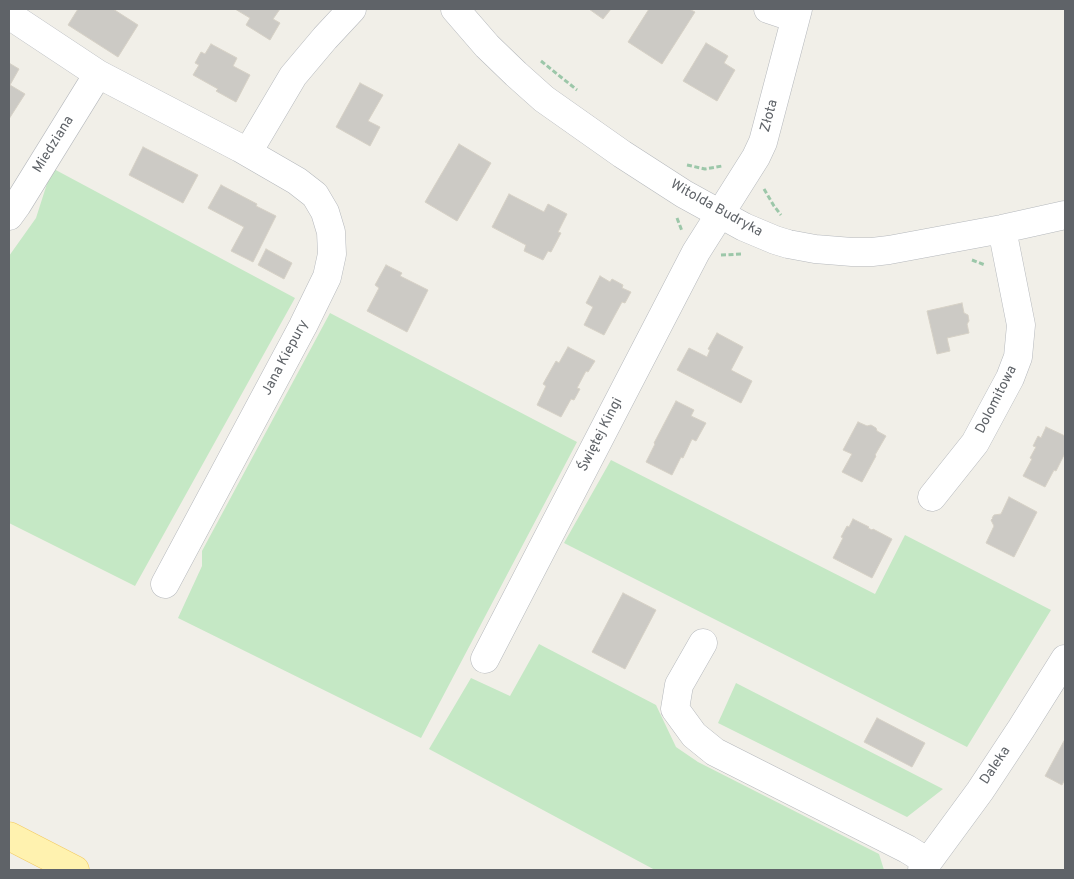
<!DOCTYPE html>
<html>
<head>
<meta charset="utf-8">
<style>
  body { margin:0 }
  #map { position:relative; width:1074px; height:879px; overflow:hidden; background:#f1efe8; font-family:Overpass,sans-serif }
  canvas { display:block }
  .frame { position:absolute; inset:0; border:10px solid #5f6368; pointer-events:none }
</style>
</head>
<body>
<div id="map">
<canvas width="1074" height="879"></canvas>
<div class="frame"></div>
</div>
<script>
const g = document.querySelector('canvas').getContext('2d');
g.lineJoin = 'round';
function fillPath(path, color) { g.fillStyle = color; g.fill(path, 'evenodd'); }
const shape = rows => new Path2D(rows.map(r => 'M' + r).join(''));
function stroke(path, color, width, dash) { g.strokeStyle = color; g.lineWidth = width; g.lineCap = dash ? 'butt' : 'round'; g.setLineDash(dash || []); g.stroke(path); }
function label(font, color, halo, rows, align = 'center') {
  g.font = font + ' Overpass,sans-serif'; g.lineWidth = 4.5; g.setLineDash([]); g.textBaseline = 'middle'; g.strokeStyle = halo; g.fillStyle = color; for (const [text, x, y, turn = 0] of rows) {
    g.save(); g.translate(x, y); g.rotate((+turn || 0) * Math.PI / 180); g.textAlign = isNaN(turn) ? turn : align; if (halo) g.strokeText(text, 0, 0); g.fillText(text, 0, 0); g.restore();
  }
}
fillPath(shape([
  [52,168,295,298,135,586,9,523,9,256,36,218],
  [330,313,577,442,421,738,178,618,202,566,202,551],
  [611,460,875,594,905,535,1051,610,967,747,564,543],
  [539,644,656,705,676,747,698,762,879,854,884,870,655,870,429,749,471,678,510,696],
  [736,683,943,789,907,817,718,723]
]), '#c5e8c5');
const building = shape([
  [78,9,113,9,138,25,118,57,68,25,78,9],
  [235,9,280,9,273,19,280,23,270,40,246,25,250,18,235,9],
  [589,9,611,9,603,19,589,9],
  [649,9,689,9,695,12,662,64,628,42,649,9],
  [706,43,728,56,724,63,735,70,717,101,683,81,706,43],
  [211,44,237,58,233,66,250,75,236,102,216,91,218,89,193,75,199,65,195,63,201,52,205,54,211,44],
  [9,63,19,69,10,85,25,94,9,119,9,63],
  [360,83,383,95,368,121,380,127,370,146,336,127,360,83],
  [459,144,491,163,457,221,425,202,459,144],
  [143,147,198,175,183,203,129,175,143,147],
  [221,185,257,204,256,206,276,216,253,262,231,251,244,227,208,208,221,185],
  [509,194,544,212,548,204,567,214,558,232,561,233,551,252,548,251,543,260,524,251,526,245,492,227,509,194],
  [266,249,292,263,284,279,258,265,266,249],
  [386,265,402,273,400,276,428,290,407,332,367,311,379,288,375,285,386,265],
  [600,276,610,282,612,279,623,285,622,288,631,292,625,303,622,302,604,335,584,325,593,307,586,303,600,276],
  [962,303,964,313,968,315,969,321,967,324,969,333,947,338,950,351,937,354,927,311,962,303],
  [717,333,743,347,731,370,752,381,741,403,677,370,689,348,707,357,710,350,708,349,717,333],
  [568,347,595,361,588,372,586,371,577,388,580,389,574,400,571,399,561,417,537,405,546,386,543,384,556,361,559,363,568,347],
  [676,401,694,410,691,416,706,423,696,441,692,439,683,458,681,457,672,475,646,462,655,444,654,443,676,401],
  [858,422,867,426,871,425,876,428,877,431,886,436,875,455,876,456,862,482,842,472,852,454,843,450,858,422],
  [1046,427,1065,436,1065,453,1056,471,1054,470,1045,487,1023,476,1032,459,1030,458,1036,447,1033,446,1038,436,1041,438,1046,427],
  [1009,497,1037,512,1014,557,986,543,994,526,991,520,993,518,992,518,994,515,1001,514,1009,497],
  [853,519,869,527,868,528,872,530,873,529,892,539,872,578,833,558,843,538,841,537,847,526,849,527,853,519],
  [623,593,656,610,625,669,592,652,623,593],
  [877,718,925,743,912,767,864,742,877,718],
  [1064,741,1065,741,1065,779,1062,785,1045,776,1064,741]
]);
fillPath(building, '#cccac5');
stroke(building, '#d6d1c6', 1);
const minor = shape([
  [455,9,487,46,516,74,544,99,622,154,684,194,744,227,775,240,788,244,815,249,852,252,872,252,889,250,1002,229,1065,215],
  [768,9,795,18],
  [9,15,98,74,240,148,297,181,315,195,325,212,331,232,332,254,327,277,303,326,165,584],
  [248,152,293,76,325,38,352,9],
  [9,216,17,205,98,74],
  [932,497,975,443,1010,378,1018,357,1021,325,1002,229],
  [703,643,679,685,675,709,694,735,715,752,907,849,928,862],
  [485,659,696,252,756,157,763,142,798,9],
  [922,870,980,791,1021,729,1065,659]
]);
const major = shape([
  [9,836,75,870]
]);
stroke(minor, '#b5b8bc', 29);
stroke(major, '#f2c960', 29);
stroke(shape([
  [541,61,577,90],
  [687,165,705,169,722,166],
  [764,189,774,206,781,215],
  [677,218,682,231],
  [721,255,742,254],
  [972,260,985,265]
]), '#9cc7a9', 3, [5, 2.5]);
stroke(minor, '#fff', 28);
stroke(major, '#fff2af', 28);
label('14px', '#5f6368', '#fff', [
  ["Złota",770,116,-75],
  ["Miedziana",54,145,-58],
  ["Witolda Budryka",716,209,29],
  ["Jana Kiepury",286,358,-62],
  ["Dolomitowa",997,400,-63],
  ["Świętej Kingi",601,435,-63],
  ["Daleka",996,766,-56]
]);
</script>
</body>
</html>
